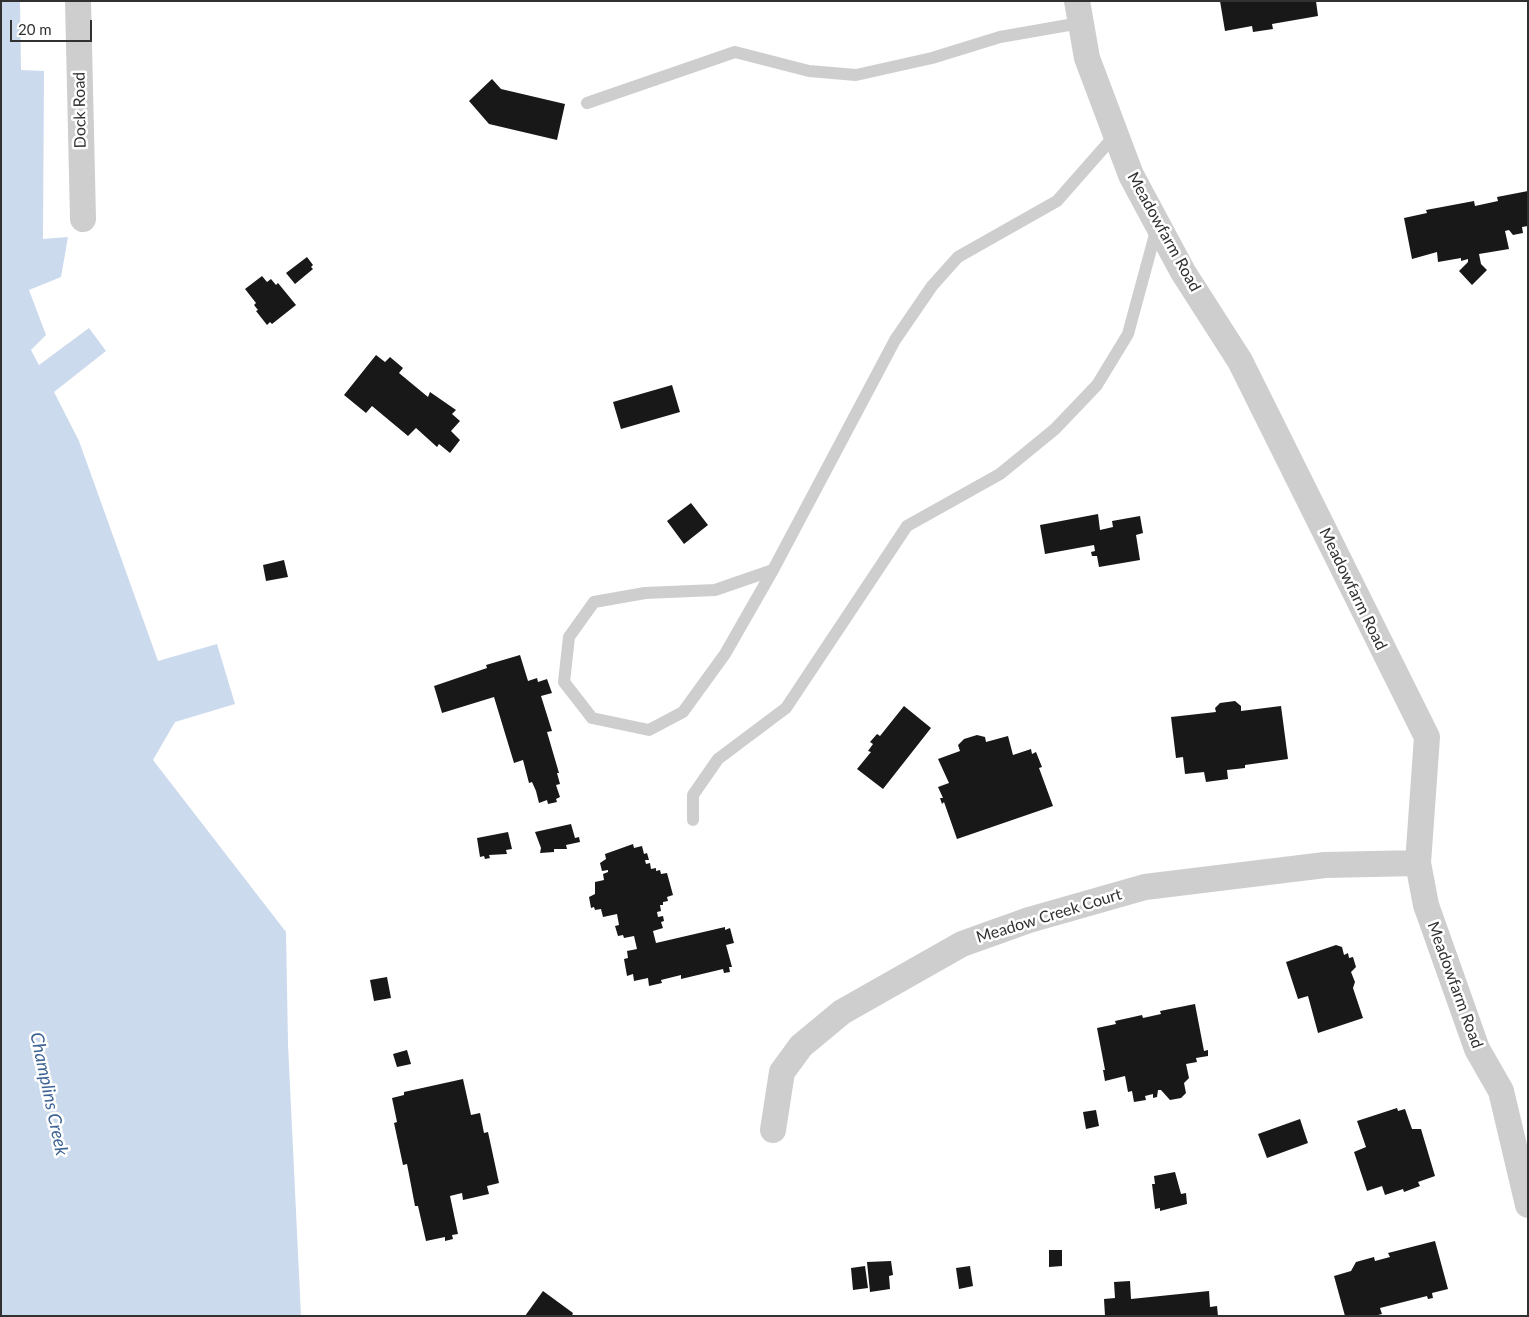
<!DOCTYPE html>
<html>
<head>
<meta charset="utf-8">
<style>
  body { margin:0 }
  #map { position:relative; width:1529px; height:1317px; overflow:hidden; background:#fff; font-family:Lato,sans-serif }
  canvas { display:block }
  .frame { position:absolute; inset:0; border:2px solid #313131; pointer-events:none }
  .scale { position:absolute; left:10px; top:20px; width:82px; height:22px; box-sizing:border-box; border:2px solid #313131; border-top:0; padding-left:6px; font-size:15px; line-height:18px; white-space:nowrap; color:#313131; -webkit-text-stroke:4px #fff; paint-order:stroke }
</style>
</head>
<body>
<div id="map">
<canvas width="1529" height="1317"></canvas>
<div class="frame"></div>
<div class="scale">20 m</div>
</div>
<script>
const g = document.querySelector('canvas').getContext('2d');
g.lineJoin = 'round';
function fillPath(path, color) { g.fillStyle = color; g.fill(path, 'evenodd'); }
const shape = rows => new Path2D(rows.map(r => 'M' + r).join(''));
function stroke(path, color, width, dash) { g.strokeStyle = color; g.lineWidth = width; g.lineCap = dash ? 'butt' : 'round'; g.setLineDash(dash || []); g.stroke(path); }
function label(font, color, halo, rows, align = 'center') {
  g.font = font + ' Lato,sans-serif'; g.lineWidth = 5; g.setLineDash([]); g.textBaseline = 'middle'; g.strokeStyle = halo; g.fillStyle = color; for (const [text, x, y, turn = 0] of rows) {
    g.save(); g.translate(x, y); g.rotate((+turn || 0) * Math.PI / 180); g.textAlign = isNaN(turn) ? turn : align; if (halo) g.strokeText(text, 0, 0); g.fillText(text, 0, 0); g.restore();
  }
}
fillPath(shape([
  [1,1,20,1,21,70,44,71,43,239,68,237,61,277,29,290,46,335,31,350,39,365,89,328,106,351,54,392,79,441,158,661,217,644,235,704,175,722,153,760,286,932,288,1044,301,1316,1,1316]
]), '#ccdaed');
fillPath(shape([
  [1220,1,1316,1,1318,16,1272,24,1273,29,1253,32,1252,26,1225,31],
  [492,79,501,89,565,104,557,140,489,124,469,101],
  [1528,191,1528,226,1522,227,1523,233,1513,235,1509,230,1505,231,1509,249,1479,254,1481,264,1487,270,1472,285,1459,271,1468,262,1468,259,1461,261,1461,258,1438,262,1437,252,1412,259,1404,218,1427,213,1426,210,1474,201,1475,206,1498,201,1497,197],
  [307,257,313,265,311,267,313,269,295,284,286,273],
  [262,276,267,282,271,279,276,285,278,283,296,305,272,324,270,322,267,325,256,311,258,310,254,305,256,303,245,289],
  [376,355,385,362,390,357,403,368,399,373,428,397,430,392,456,410,452,414,460,421,451,431,460,440,450,453,439,444,437,447,416,428,408,436,372,406,366,413,344,395],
  [672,385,680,412,621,429,613,402],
  [691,503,708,525,684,544,667,521],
  [1098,514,1100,530,1113,527,1112,521,1140,516,1143,533,1136,535,1140,560,1099,567,1097,556,1092,556,1091,552,1095,551,1094,545,1045,554,1040,525],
  [284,560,288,577,266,581,263,565],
  [520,655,528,681,537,678,538,682,547,679,552,693,541,696,552,731,547,732,559,773,557,773,560,784,556,785,560,797,556,799,557,802,548,804,547,800,539,803,536,791,532,782,529,783,523,760,514,763,494,697,442,713,434,686,487,668,486,665],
  [1235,701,1241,706,1241,711,1281,706,1288,759,1245,765,1245,768,1227,770,1228,779,1206,782,1204,772,1185,774,1183,757,1176,758,1171,717,1216,712,1215,708,1220,703],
  [904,706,931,728,883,789,857,769,871,752,868,751,873,744,870,742,877,734,880,736],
  [977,735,985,737,986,742,1008,736,1013,755,1031,749,1032,754,1036,752,1042,767,1039,768,1053,806,957,839,944,802,942,804,940,798,943,798,938,787,949,783,938,759,960,751,958,745,964,739],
  [571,824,575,838,579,837,580,842,566,845,567,849,554,849,554,852,540,853,541,848,535,832],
  [508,832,512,849,506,850,507,854,489,855,490,858,485,859,484,856,480,857,477,838],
  [633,844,634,848,642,846,644,854,647,853,649,860,645,860,646,864,650,863,651,869,656,868,656,871,660,870,661,874,667,873,673,895,667,897,668,901,663,902,663,905,660,905,661,911,657,912,658,917,663,916,664,921,661,922,663,928,653,931,656,943,725,927,725,930,730,928,734,943,726,945,732,967,729,967,730,972,724,973,723,969,681,979,681,975,661,980,662,983,649,986,648,978,634,981,633,974,627,976,624,959,628,958,627,951,637,949,634,936,624,938,623,935,618,936,615,926,619,925,617,914,603,917,601,909,595,910,594,907,591,908,589,897,595,894,595,882,604,880,603,874,608,872,608,870,602,871,600,863,606,859,605,854],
  [1336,945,1342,947,1344,955,1348,953,1349,958,1353,957,1356,967,1351,972,1355,982,1353,988,1363,1018,1318,1033,1308,996,1298,999,1286,962],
  [387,977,391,998,374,1001,370,980],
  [1195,1004,1204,1051,1208,1050,1208,1056,1196,1058,1197,1062,1186,1064,1189,1078,1184,1083,1186,1093,1181,1098,1170,1100,1161,1090,1158,1090,1157,1097,1153,1098,1153,1094,1145,1096,1146,1100,1134,1102,1132,1091,1128,1092,1125,1076,1105,1081,1103,1070,1105,1070,1097,1028,1116,1024,1115,1021,1142,1015,1143,1018,1161,1014,1160,1011],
  [407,1050,411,1064,397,1067,393,1054],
  [463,1079,471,1115,480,1113,484,1133,488,1132,499,1183,487,1186,489,1194,463,1200,462,1193,450,1196,458,1234,452,1235,453,1239,445,1241,445,1237,426,1241,418,1206,415,1206,407,1164,403,1165,394,1123,397,1122,392,1098,404,1095,404,1092],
  [1397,1108,1398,1111,1405,1109,1412,1129,1421,1129,1435,1176,1418,1182,1420,1186,1404,1192,1403,1189,1385,1195,1382,1186,1367,1191,1354,1152,1366,1147,1357,1121],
  [1096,1110,1099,1126,1086,1129,1083,1112],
  [1300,1119,1308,1143,1267,1158,1258,1134],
  [1175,1172,1181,1194,1186,1193,1187,1204,1160,1211,1160,1208,1155,1209,1152,1184,1155,1184,1154,1176],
  [1435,1241,1448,1289,1432,1293,1433,1298,1428,1299,1427,1296,1380,1308,1382,1314,1374,1316,1345,1316,1334,1276,1351,1271,1356,1262,1374,1257,1375,1261,1390,1257,1388,1253],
  [1049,1250,1062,1250,1062,1266,1049,1267],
  [891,1261,893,1275,889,1276,890,1289,870,1292,867,1262],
  [865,1266,868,1288,853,1290,851,1268],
  [970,1266,973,1286,959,1289,956,1268],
  [1130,1281,1131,1299,1209,1291,1210,1307,1217,1306,1218,1316,1105,1316,1104,1299,1115,1298,1114,1282],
  [543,1291,573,1313,572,1316,525,1316]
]), '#181818');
stroke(shape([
  [587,103,735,52,809,71,856,75,932,58,1000,37,1080,23],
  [773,570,715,590,645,593,594,602,569,637,564,682,592,718,649,730,683,712,725,654,773,570,895,340,932,286,958,257,1057,201,1116,134],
  [693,820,693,795,718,759,786,708,907,526,1000,474,1055,429,1097,385,1128,334,1157,227]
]), '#cecece', 12);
stroke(shape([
  [78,1,83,219],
  [1077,1,1087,58,1131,175,1183,272,1240,361,1427,737,1418,863,1426,905,1477,1049,1501,1091,1528,1205],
  [773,1130,782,1072,801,1046,842,1012,962,944,1029,920,1145,887,1325,865,1418,863]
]), '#cecece', 26);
label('16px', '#313131', '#fff', [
  ["Dock Road",80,110,-91],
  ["Meadowfarm Road",1164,232,61],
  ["Meadowfarm Road",1353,589,64],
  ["Meadow Creek Court",1049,916,-17],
  ["Meadowfarm Road",1455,985,70]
]);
label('italic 18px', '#3d6395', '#fff', [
  ["Champlins Creek",49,1094,78]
]);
</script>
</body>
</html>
